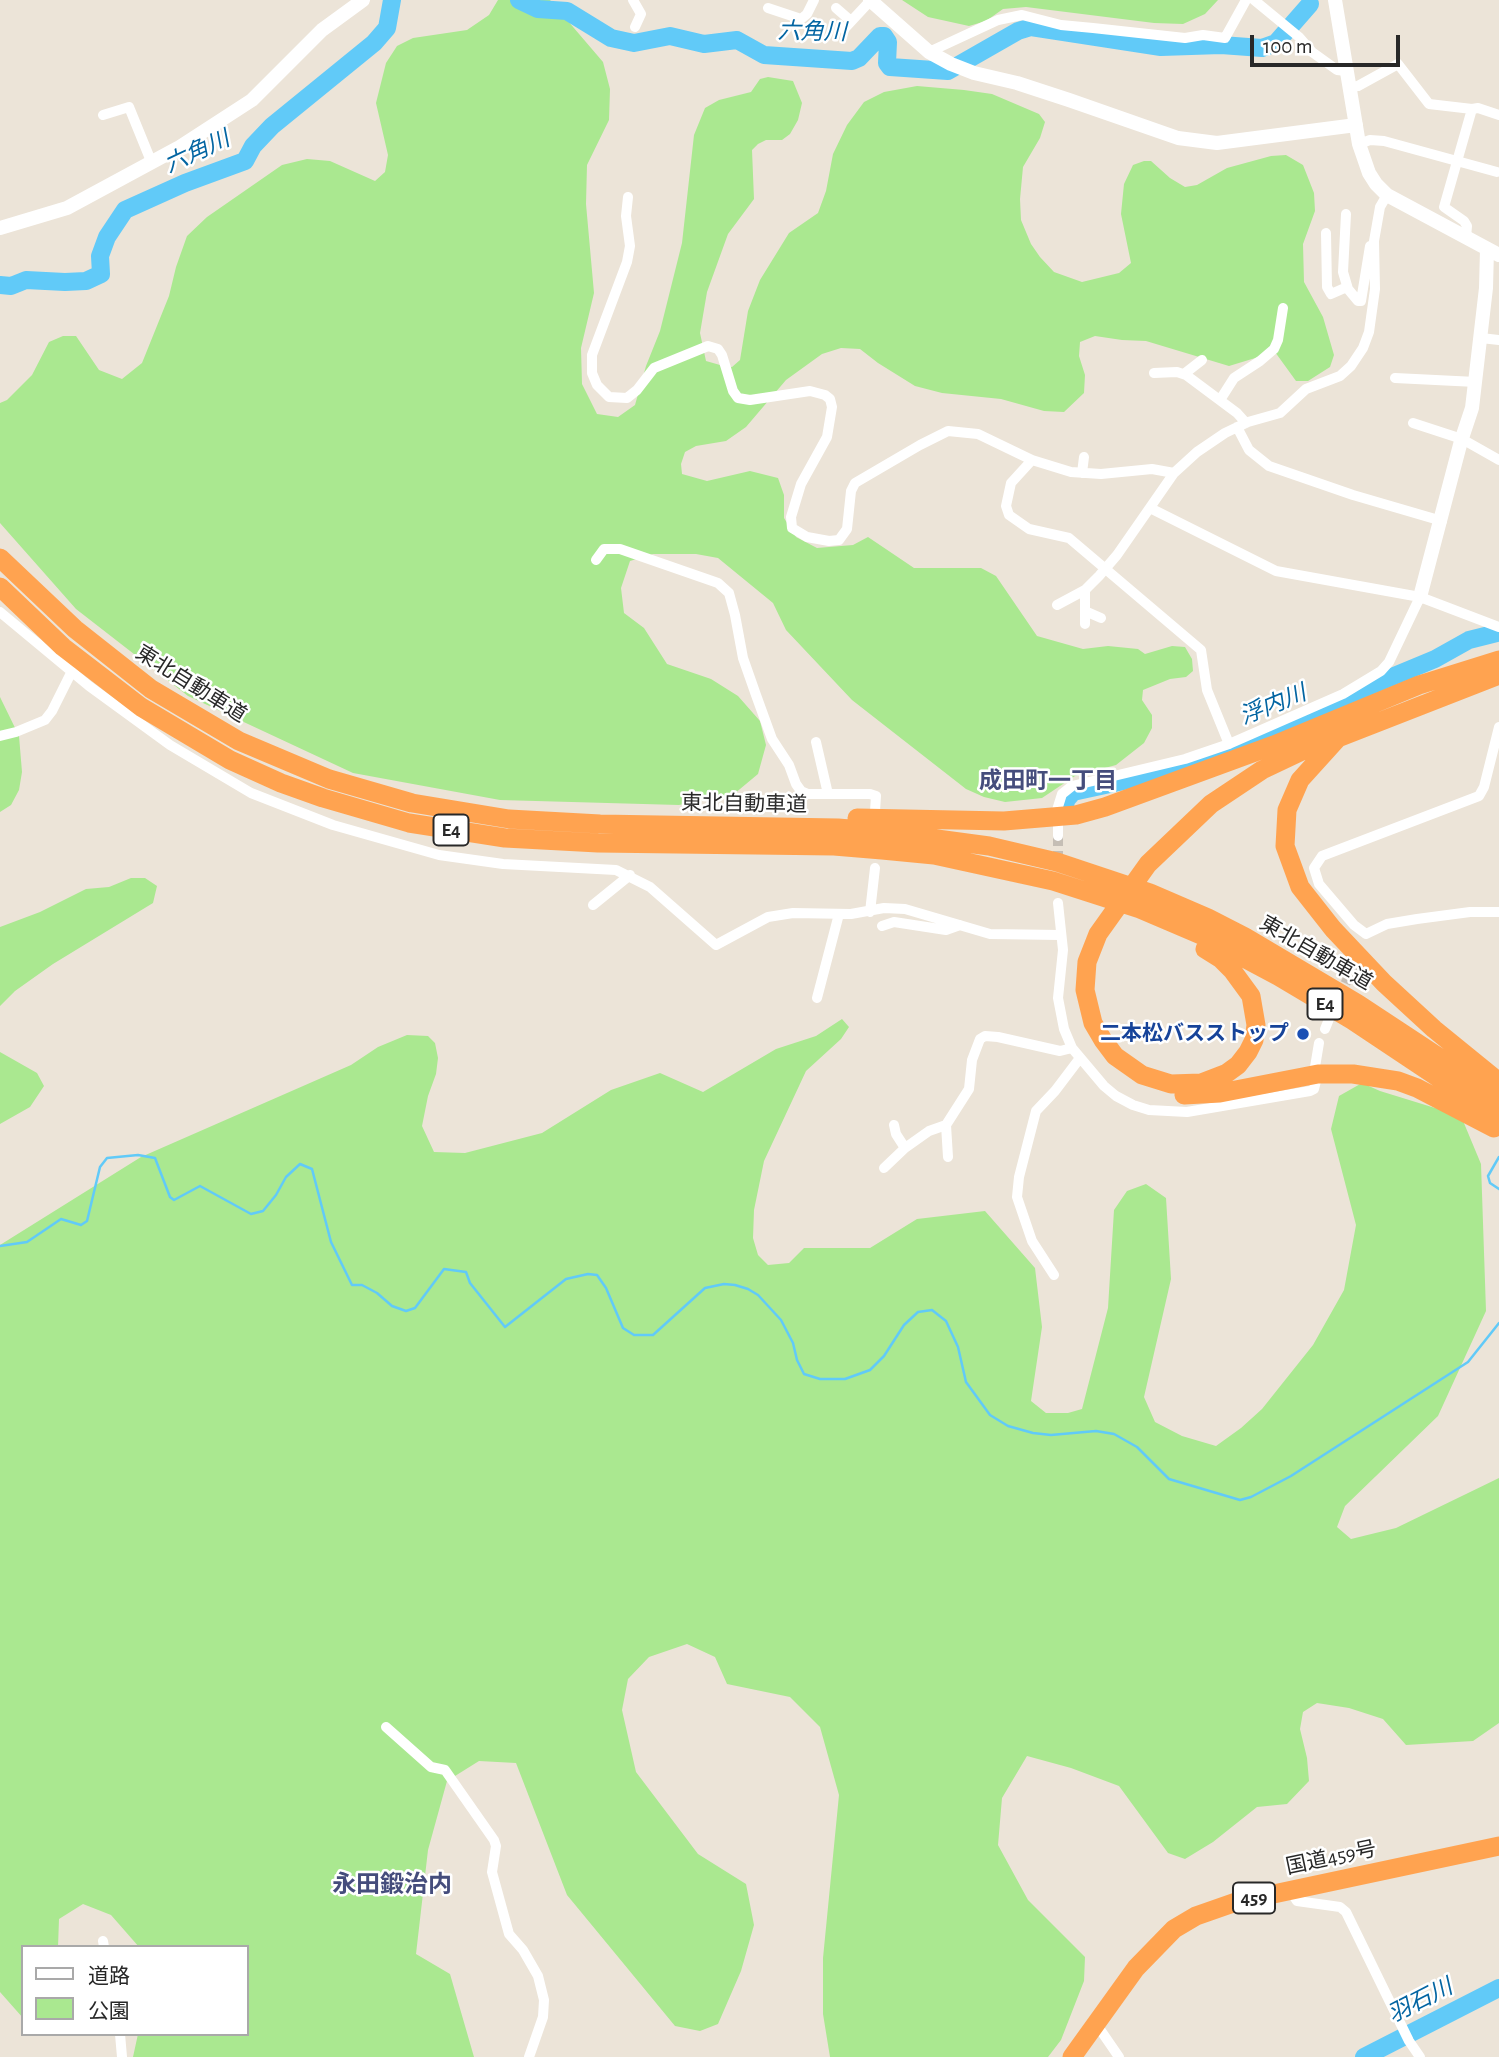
<!DOCTYPE html>
<html>
<head>
<meta charset="utf-8">
<style>
  body { margin:0 }
  #map { position:relative; width:1499px; height:2057px; overflow:hidden; background:#ece4d8; font-family:"Alegreya Sans","Noto Sans JP",sans-serif }
  canvas { display:block }
  .legend { position:absolute; left:21px; top:1945px; width:228px; height:91px; box-sizing:border-box; background:#fff; border:2px solid #a9a9a9; margin:0; padding:9px 12px; list-style:none; font-size:21px; color:#282828 }
  .legend li { display:flex; align-items:center; gap:14px; height:35px }
  .legend b { width:35px; border:2px solid #a9a9a9 }
  .scale { position:absolute; left:1250px; top:35px; width:150px; height:32px; box-sizing:border-box; border:4px solid #282828; border-top:0; padding-left:9px; font-size:21px; line-height:24px; white-space:nowrap; color:#282828; -webkit-text-stroke:5px #fff; paint-order:stroke }
</style>
</head>
<body>
<div id="map">
<canvas width="1499" height="2057"></canvas>
<ul class="legend">
<li><b style="height:9px;background:#fff"></b>道路</li>
<li><b style="height:19px;background:#aae890"></b>公園</li>
</ul>
<div class="scale">100 m</div>
</div>
<script>
const g = document.querySelector('canvas').getContext('2d');
g.lineJoin = 'round';
function fillPath(path, color) { g.fillStyle = color; g.fill(path, 'evenodd'); }
const shape = rows => new Path2D(rows.map(r => 'M' + r).join(''));
function stroke(path, color, width, dash) { g.strokeStyle = color; g.lineWidth = width; g.lineCap = dash ? 'butt' : 'round'; g.setLineDash(dash || []); g.stroke(path); }
function label(font, color, halo, rows, align = 'center') {
  g.font = font + ' "Alegreya Sans","Noto Sans JP",sans-serif'; g.lineWidth = 5; g.setLineDash([]); g.textBaseline = 'middle'; g.strokeStyle = halo; g.fillStyle = color; for (const [text, x, y, turn = 0] of rows) {
    g.save(); g.translate(x, y); g.rotate((+turn || 0) * Math.PI / 180); g.textAlign = isNaN(turn) ? turn : align; if (halo) g.strokeText(text, 0, 0); g.fillText(text, 0, 0); g.restore();
  }
}
fillPath(shape([
  [498,0,550,0,603,62,610,89,609,120,587,165,586,204,594,293,581,348,582,384,597,414,618,417,635,405,646,366,660,331,682,243,694,135,705,108,719,100,751,92,760,79,768,77,793,81,802,103,798,120,790,134,782,140,766,140,758,144,752,150,754,199,728,234,707,292,700,333,706,361,720,365,732,367,740,360,748,311,760,280,789,233,818,213,826,191,833,154,847,125,864,102,884,92,917,86,964,90,992,94,1039,114,1045,122,1040,138,1023,167,1020,199,1021,220,1031,244,1040,257,1054,272,1082,282,1119,273,1131,263,1121,214,1124,184,1133,165,1144,161,1151,161,1170,178,1185,187,1197,185,1227,168,1271,156,1286,155,1303,165,1314,193,1315,211,1303,244,1304,282,1323,317,1334,355,1330,367,1308,381,1296,381,1275,352,1229,366,1146,341,1122,340,1095,336,1080,342,1079,356,1085,375,1084,393,1064,412,1044,411,1001,399,942,393,915,386,878,363,860,349,841,348,822,354,786,380,746,427,726,441,696,446,685,452,681,464,682,474,707,481,750,471,778,478,784,495,784,518,796,537,817,548,853,545,868,537,914,568,981,568,996,576,1037,636,1083,649,1108,646,1138,649,1145,654,1172,646,1185,647,1192,659,1193,671,1186,677,1170,679,1143,690,1142,700,1152,715,1152,728,1144,743,1116,765,1075,776,1042,798,1005,802,984,797,966,789,852,700,786,630,773,603,718,558,696,554,653,554,630,561,621,588,624,613,644,628,667,664,711,679,738,696,760,721,766,745,758,774,734,794,679,805,500,800,353,773,188,696,76,609,0,523,0,403,7,400,32,375,49,342,63,336,76,336,99,370,122,379,142,363,169,296,176,267,187,236,207,217,282,165,307,159,330,161,375,181,385,172,388,155,376,103,386,63,397,46,413,38,467,30,489,15],
  [902,0,1218,0,1205,14,1183,24,1154,23,1026,7,1003,9,986,21,969,26,928,17],
  [0,697,19,736,22,772,19,790,11,805,0,812],
  [131,878,145,878,157,886,153,903,53,964,15,991,0,1006,0,927,40,912,86,889,109,887],
  [842,1019,849,1027,841,1039,806,1071,764,1161,754,1210,753,1238,758,1255,768,1265,789,1263,804,1248,870,1248,917,1219,985,1211,1035,1268,1042,1327,1031,1401,1046,1413,1068,1413,1082,1409,1108,1308,1114,1210,1127,1191,1146,1184,1166,1198,1171,1279,1144,1397,1155,1422,1182,1436,1216,1446,1241,1428,1262,1409,1313,1345,1344,1290,1356,1225,1331,1129,1339,1096,1362,1083,1380,1091,1461,1116,1481,1164,1486,1311,1438,1416,1345,1506,1337,1527,1351,1539,1396,1528,1499,1478,1499,1723,1473,1741,1406,1745,1383,1719,1349,1708,1317,1703,1303,1712,1300,1729,1307,1758,1309,1781,1287,1804,1257,1807,1213,1842,1185,1859,1168,1853,1119,1786,1071,1768,1027,1756,1002,1798,998,1845,1028,1900,1085,1957,1084,1981,1061,2040,1048,2057,830,2057,823,2014,823,1958,839,1795,820,1727,790,1697,727,1684,715,1657,687,1644,649,1657,628,1679,622,1710,636,1772,698,1854,746,1884,754,1925,741,1971,718,2024,700,2031,675,2026,567,1895,516,1763,479,1761,447,1781,428,1850,416,1954,450,1974,474,2057,133,2057,138,2034,247,2034,247,1947,139,1947,111,1915,83,1904,59,1919,58,1947,23,1947,23,2018,0,1992,0,1245,141,1157,351,1065,378,1047,407,1035,428,1036,435,1043,438,1058,436,1074,428,1096,422,1126,434,1152,465,1153,542,1133,611,1090,660,1073,703,1092,776,1049,816,1036],
  [0,1052,37,1073,44,1086,30,1107,0,1124]
]), '#aae890');
stroke(shape([
  [1499,1157,1488,1176,1490,1183,1499,1189],
  [0,1246,27,1242,61,1219,81,1225,87,1221,100,1167,107,1158,138,1155,155,1158,170,1197,174,1200,200,1186,251,1214,263,1211,276,1195,286,1177,300,1164,312,1169,331,1242,352,1285,362,1285,377,1293,392,1306,406,1311,415,1308,444,1269,466,1272,470,1283,505,1327,566,1279,588,1274,597,1275,606,1288,623,1328,634,1335,653,1335,705,1288,724,1284,735,1285,748,1289,758,1295,781,1320,793,1343,797,1360,804,1374,820,1379,845,1379,870,1370,884,1356,904,1325,918,1312,932,1310,946,1321,958,1347,966,1382,990,1415,1008,1426,1033,1433,1051,1435,1096,1431,1114,1434,1137,1447,1169,1479,1240,1500,1251,1497,1291,1476,1468,1362,1499,1323]
]), '#61caf8', 2.5);
stroke(shape([
  [519,0,538,9,567,11,611,38,634,43,670,36,704,44,737,40,764,55,852,61,859,58,880,36,884,36,888,42,887,63,890,67,948,71,1018,31,1031,27,1161,47,1221,45,1262,48,1276,43,1310,4],
  [0,285,11,286,26,280,65,282,86,281,101,274,100,256,107,237,125,210,185,183,245,161,253,146,272,126,374,43,387,28,392,0],
  [1065,808,1066,800,1073,792,1156,774,1201,761,1342,704,1370,686,1435,659,1469,640,1497,633],
  [1364,2057,1499,1988]
]), '#61caf8', 18);
stroke(shape([
  [1058,836,1058,865],
  [1339,997,1359,955]
]), '#c5beb5', 10, [10, 5]);
stroke(shape([
  [633,0,641,14,635,27],
  [1254,0,1299,37,1312,52,1337,70,1346,71],
  [768,8,801,19,807,14,814,0],
  [836,8,851,21],
  [844,29,870,1],
  [929,52,998,20,1022,15,1061,25,1093,28,1185,38,1203,35,1225,38,1246,0],
  [1349,87,1358,86,1398,64,1429,104,1472,109,1444,207,1464,221,1467,226,1466,237],
  [1472,109,1478,108,1499,115],
  [103,115,129,107,151,161],
  [1359,144,1370,140,1384,141,1497,172],
  [628,197,626,216,630,246,627,262,592,355,592,373,597,385,609,397,627,398,637,390,654,368,708,346,718,349,722,355,733,391,738,398,750,400,810,391,825,395,830,399,832,407,827,437,801,484,791,517,792,528,807,537,829,541,839,540,847,529,851,491,855,483,920,445,948,431,978,434,1032,460,1071,472,1101,474,1152,469,1174,473],
  [1346,214,1343,272,1348,289,1358,301,1361,301,1370,246],
  [1326,233,1327,287,1331,294,1347,287],
  [1481,338,1499,340],
  [1154,373,1177,372,1186,375,1237,413,1246,423],
  [1184,374,1202,360],
  [1395,378,1476,382],
  [1220,400,1234,378,1260,361,1274,349,1278,340,1283,308],
  [1413,423,1462,439,1499,460],
  [1237,427,1249,450,1269,466,1353,495,1442,521],
  [1032,460,1011,483,1006,506,1009,515,1029,529,1069,538,1201,650,1207,690,1229,744],
  [1082,473,1084,457],
  [1150,508,1276,571,1420,597,1499,627],
  [596,560,604,549,620,549,718,583,729,593,735,615,743,658,756,695,772,739,789,765,796,784,801,791,808,794,870,794,876,796,875,811],
  [1057,605,1085,590,1099,576,1117,555,1174,473,1197,452,1225,433,1248,422,1280,413,1306,389,1340,376,1351,366,1363,348,1369,332,1375,289,1374,241,1380,207,1387,195],
  [1085,611,1101,618],
  [0,612,89,686,170,745,251,793,333,825,439,855,503,864,616,870,650,887,716,945,768,917,793,913,851,914,884,908,905,909,990,934,1060,935],
  [1085,624,1085,590],
  [1499,727,1484,787,1479,796,1322,856,1314,868,1319,884,1354,925,1366,934,1387,924,1417,919,1470,912,1499,912],
  [0,736,16,732,45,720,52,711,72,671],
  [816,742,828,794],
  [1057,810,1062,794,1072,786,1185,759,1229,744,1343,694,1381,671,1389,662,1420,597],
  [1058,824,1058,836],
  [1058,903,1063,950,1058,998,1064,1029,1072,1048,1104,1086,1116,1096,1133,1105,1149,1110,1187,1112,1310,1091,1314,1089,1316,1081],
  [593,905,630,875],
  [870,912,875,868],
  [882,926,894,922,946,930,960,925],
  [817,998,839,914],
  [1325,1029,1329,1019],
  [1315,1067,1319,1043],
  [894,1125,896,1134,905,1148],
  [946,1125,948,1157],
  [884,1168,905,1148,929,1131,946,1125,969,1089,972,1060,980,1039,985,1036,998,1037,1060,1051,1072,1048],
  [1054,1275,1032,1241,1017,1197,1019,1177,1036,1111,1055,1091,1080,1058],
  [386,1727,431,1767,445,1770,494,1840,496,1846,492,1872,509,1934,523,1950,538,1976,544,2000,543,2017,529,2057],
  [1290,1890,1297,1901,1340,1907,1346,1912,1409,2041,1420,2057],
  [103,1941,104,1947],
  [1097,2025,1119,2057],
  [120,2034,122,2057]
]), '#fff', 10);
stroke(shape([
  [870,0,929,52,951,64,974,73,1017,83,1069,100,1178,138,1217,143,1356,125],
  [1335,0,1359,144,1369,173,1376,184,1387,195,1499,255],
  [0,228,67,208,178,148,252,100,322,30,363,0],
  [1420,597,1461,441,1472,408,1486,288,1487,249]
]), '#fff', 14);
stroke(shape([
  [0,558,75,629,151,689,239,741,329,779,412,803,509,819,600,824,838,828,885,832,989,846,1057,862,1150,893,1208,918,1245,937,1358,1004,1499,1097],
  [0,587,63,647,141,707,230,760,281,783,323,798,409,823,505,838,598,843,834,846,882,850,934,855,1053,881,1140,909,1201,935,1278,976,1352,1020,1499,1118],
  [1338,738,1300,780,1287,810,1285,846,1300,887,1333,929,1384,983,1434,1029,1499,1082],
  [857,818,1004,821,1076,815,1105,807,1274,745,1419,685,1499,660],
  [1205,949,1221,959,1232,970,1251,996,1256,1025,1254,1040,1248,1052,1238,1065,1227,1073,1201,1083,1171,1084,1142,1075,1115,1056,1103,1040,1093,1023,1085,990,1087,962,1098,934,1148,864,1211,804,1262,770,1319,743,1338,738,1499,675],
  [1184,1095,1220,1093,1318,1074,1353,1074,1398,1081,1417,1088,1494,1128],
  [1072,2057,1136,1968,1174,1929,1196,1916,1236,1902,1499,1846]
]), '#ffa350', 19);
for (const [x, y, r, color] of [
  [1303,1034,7,"#1a4fb4"]
]) { const dot = new Path2D(); dot.arc(x, y, r, 0, 2 * Math.PI); g.fillStyle = color; g.fill(dot); stroke(dot, '#fff', 2.5); }
for (const [x, y, w] of [
  [451,830,35],
  [1325,1004,35],
  [1254,1898,42]
]) { const box = new Path2D(); box.roundRect(x - w / 2, y - 15.5, w, 31, 5); g.fillStyle = '#fff'; g.fill(box); stroke(box, '#282828', 2); }
label('bold 19px', '#282828', null, [
  ["E4",451,830],
  ["E4",1325,1004],
  ["459",1254,1898]
]);
label('21px', '#282828', '#fff', [
  ["東北自動車道",191,684,32],
  ["東北自動車道",744,804,1],
  ["東北自動車道",1316,953,30],
  ["国道459号",1331,1858,-12]
]);
label('bold 21px', '#164399', '#fff', [
  ["二本松バスストップ",1289,1034]
], 'right');
label('italic 23px', '#0365a2', '#fff', [
  ["六角川",812,32,1],
  ["六角川",197,152,-25],
  ["浮内川",1273,705,-22],
  ["羽石川",1420,2001,-27]
]);
label('bold 23px', '#454d7c', '#fff', [
  ["成田町一丁目",1048,781]
]);
label('bold 24px', '#454d7c', '#fff', [
  ["永田鍛治内",392,1885]
]);
</script>
</body>
</html>
